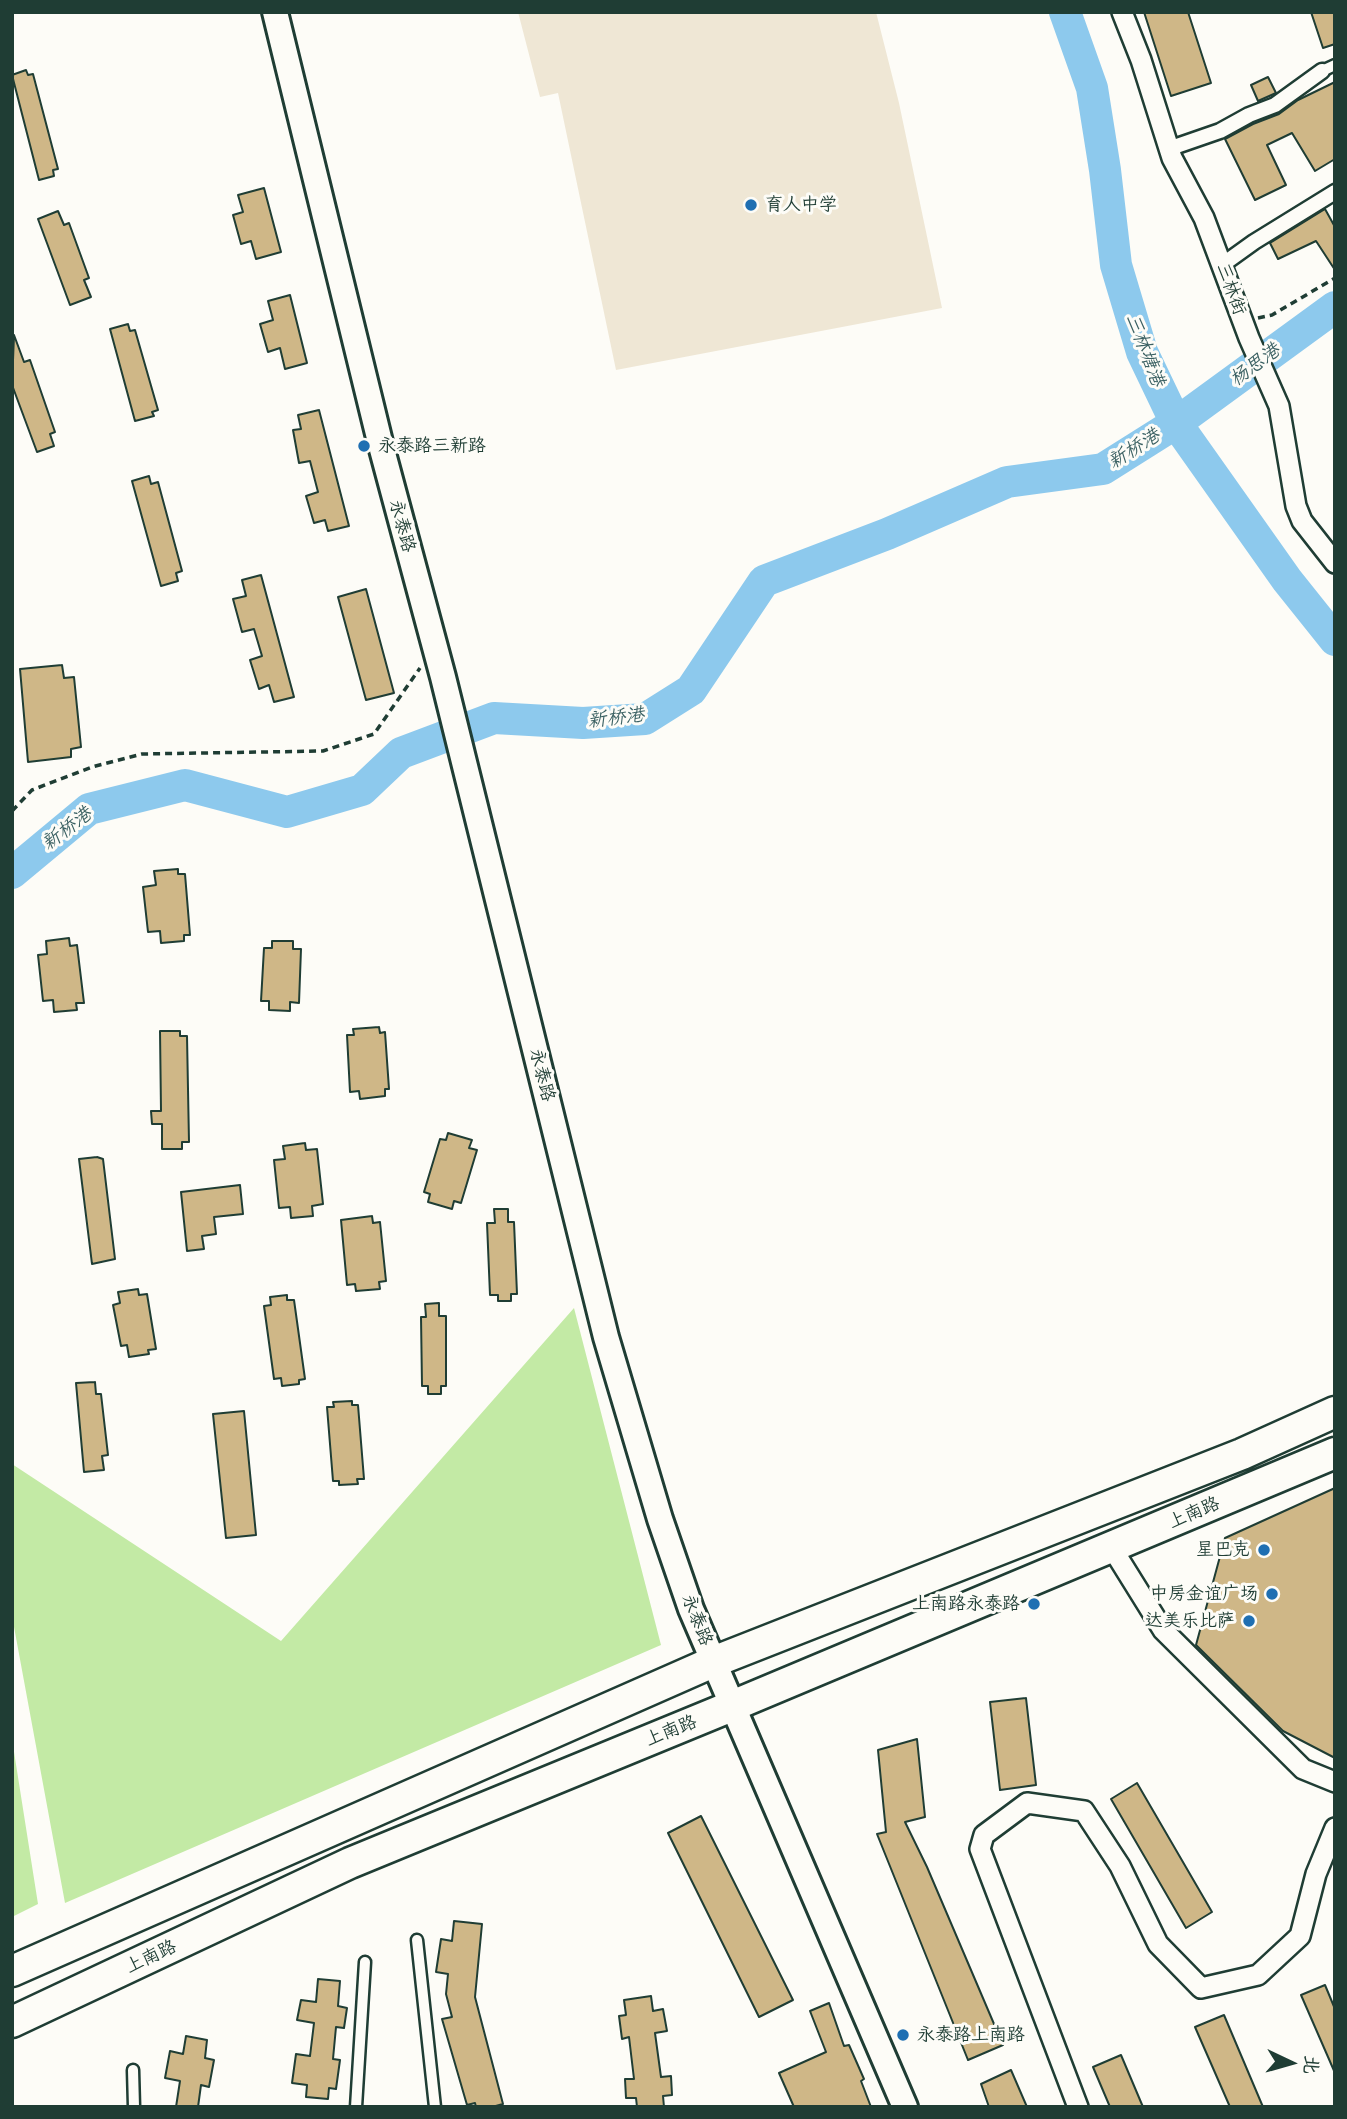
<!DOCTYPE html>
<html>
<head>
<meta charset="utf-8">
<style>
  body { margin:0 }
  #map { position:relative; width:1347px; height:2119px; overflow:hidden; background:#fdfcf7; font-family:Delius,"LXGW WenKai TC",sans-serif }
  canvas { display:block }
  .frame { position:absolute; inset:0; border:14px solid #1f3d34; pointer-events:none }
  .north { position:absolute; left:1256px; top:2028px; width:70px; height:70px; -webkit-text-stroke:5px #fdfcf7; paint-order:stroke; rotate:95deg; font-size:19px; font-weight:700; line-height:28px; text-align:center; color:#1f3d34 }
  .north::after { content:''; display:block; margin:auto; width:24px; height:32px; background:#1f3d34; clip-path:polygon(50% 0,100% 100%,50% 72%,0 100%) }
</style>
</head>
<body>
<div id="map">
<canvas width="1347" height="2119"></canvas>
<div class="frame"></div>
<div class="north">北</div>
</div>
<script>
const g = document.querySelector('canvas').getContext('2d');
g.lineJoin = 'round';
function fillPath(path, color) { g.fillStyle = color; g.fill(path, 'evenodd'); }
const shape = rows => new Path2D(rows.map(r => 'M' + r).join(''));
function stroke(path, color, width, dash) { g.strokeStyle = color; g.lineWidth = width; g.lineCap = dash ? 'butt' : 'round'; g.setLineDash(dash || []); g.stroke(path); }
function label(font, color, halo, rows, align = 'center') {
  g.font = font + ' Delius,"LXGW WenKai TC",sans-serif'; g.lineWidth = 6; g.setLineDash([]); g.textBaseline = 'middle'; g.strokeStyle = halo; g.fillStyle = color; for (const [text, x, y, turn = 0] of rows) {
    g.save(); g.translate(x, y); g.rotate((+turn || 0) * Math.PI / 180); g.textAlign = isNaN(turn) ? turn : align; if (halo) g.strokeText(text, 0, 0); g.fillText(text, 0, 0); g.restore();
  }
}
fillPath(shape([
  [518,12,876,12,899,103,942,308,616,370,558,93,540,97]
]), '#efe7d5');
fillPath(shape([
  [574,1308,661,1645,65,1903,12,1616,12,1464,281,1641],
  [12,1739,38,1904,12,1917]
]), '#c3eaa5');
stroke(shape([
  [1065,12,1092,88,1105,170,1116,265,1142,352,1176,423,1287,580,1335,640],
  [12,873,89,809,185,785,287,812,362,790,401,753,494,718,583,723,645,719,691,690,764,581,887,534,1007,482,1103,469,1176,423,1335,307]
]), '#8dc9ed', 32);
const building = shape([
  [1144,12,1188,12,1211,83,1171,96,1144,12],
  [1311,12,1335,12,1335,44,1323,48,1311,12],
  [26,70,28,75,33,74,58,169,53,170,54,176,39,180,12,75,26,70],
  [1268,77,1276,93,1258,101,1251,85,1268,77],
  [1335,82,1335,159,1315,171,1292,133,1267,145,1286,185,1255,200,1225,139,1253,124,1279,114,1298,100,1335,82],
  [264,188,281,252,256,259,251,241,241,244,233,215,243,212,238,195,264,188],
  [1325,209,1335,227,1335,270,1316,241,1278,259,1270,243,1325,209],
  [58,211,64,225,69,223,89,278,84,280,91,297,70,305,38,219,58,211],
  [290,295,307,363,285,369,280,348,268,352,260,324,273,320,268,301,290,295],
  [128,324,130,331,135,330,158,410,152,412,154,416,135,421,110,329,128,324],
  [14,335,24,362,30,360,55,432,50,434,54,446,37,452,12,385,14,335],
  [319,410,349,526,328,531,325,520,314,523,306,496,318,492,310,461,299,463,293,430,301,429,298,415,319,410],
  [149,476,151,484,158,482,182,571,176,573,178,581,161,586,132,481,149,476],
  [261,575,294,697,274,702,269,685,259,689,250,660,262,656,254,629,242,632,233,599,246,596,242,580,261,575],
  [366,589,394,693,366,700,338,597,366,589],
  [62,665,64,678,74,677,81,747,71,749,71,757,28,762,20,669,62,665],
  [178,869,178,874,185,874,190,935,184,935,184,941,161,943,160,931,148,932,143,887,156,885,154,871,178,869],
  [69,938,70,946,77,945,84,1003,76,1003,77,1010,54,1012,53,1000,43,1001,38,955,47,954,46,941,69,938],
  [272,941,293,941,293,949,301,949,299,1003,290,1002,290,1011,269,1010,269,1001,261,1001,264,948,272,948,272,941],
  [379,1027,380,1033,385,1032,389,1089,385,1089,385,1096,360,1099,359,1091,350,1092,347,1035,354,1035,353,1029,379,1027],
  [160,1031,180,1031,180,1036,187,1036,189,1142,182,1142,182,1149,162,1149,162,1124,152,1124,151,1111,161,1111,160,1031],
  [448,1133,472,1140,469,1148,477,1150,461,1203,454,1201,452,1209,428,1202,430,1194,424,1192,440,1139,446,1140,448,1133],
  [305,1143,306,1150,317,1149,323,1204,312,1206,313,1216,291,1218,290,1207,279,1208,274,1160,285,1159,283,1146,305,1143],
  [97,1157,103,1159,115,1259,92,1264,79,1159,97,1157],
  [240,1185,243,1214,214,1217,216,1234,202,1236,204,1249,187,1251,181,1192,240,1185],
  [494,1209,508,1209,508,1222,514,1222,517,1294,511,1294,511,1301,498,1301,498,1295,490,1295,487,1223,495,1223,494,1209],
  [372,1216,373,1223,380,1222,386,1281,379,1282,380,1289,356,1291,355,1284,347,1285,341,1220,372,1216],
  [138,1289,139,1295,147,1294,156,1349,148,1350,149,1354,129,1357,127,1345,121,1346,113,1305,120,1303,118,1292,138,1289],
  [287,1295,287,1300,294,1300,305,1379,299,1380,299,1384,282,1386,281,1378,274,1379,264,1306,271,1305,270,1297,287,1295],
  [439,1303,439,1316,446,1316,446,1386,441,1386,441,1394,428,1394,428,1386,422,1386,421,1317,426,1317,425,1304,439,1303],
  [95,1382,96,1394,101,1394,108,1455,102,1456,104,1470,84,1472,76,1383,95,1382],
  [352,1401,352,1405,358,1405,364,1479,357,1479,358,1484,339,1485,339,1481,333,1481,327,1407,334,1407,333,1402,352,1401],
  [244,1411,256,1535,226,1538,213,1414,244,1411],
  [1335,1488,1335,1758,1283,1731,1196,1645,1225,1538,1335,1488],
  [1026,1698,1036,1785,1000,1790,990,1702,1026,1698],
  [917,1739,925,1817,905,1822,927,1867,1003,2045,968,2060,877,1834,886,1832,878,1750,917,1739],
  [1137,1783,1212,1912,1186,1928,1111,1799,1137,1783],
  [701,1816,793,2000,759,2017,668,1833,701,1816],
  [454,1921,482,1924,475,1997,503,2104,492,2107,476,2107,475,2103,467,2105,442,2019,452,2017,446,1994,448,1974,436,1972,441,1939,452,1941,454,1921],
  [318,1979,340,1981,338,2006,347,2008,344,2028,336,2027,333,2059,340,2060,336,2089,329,2088,328,2099,306,2097,307,2085,292,2083,296,2054,310,2056,314,2023,297,2020,301,2000,316,2002,318,1979],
  [1325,1985,1335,2009,1335,2073,1301,1995,1325,1985],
  [651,1996,653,2011,663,2009,667,2031,655,2033,661,2077,671,2076,672,2095,663,2096,664,2107,637,2107,636,2098,626,2098,625,2079,634,2079,629,2037,622,2039,619,2016,626,2015,624,2000,651,1996],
  [829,2003,844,2046,849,2045,864,2079,861,2081,871,2107,794,2107,779,2073,826,2052,810,2011,829,2003],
  [1224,2015,1263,2107,1230,2107,1195,2027,1224,2015],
  [186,2036,207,2040,205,2058,214,2060,209,2087,201,2085,198,2107,176,2107,180,2081,165,2078,170,2051,183,2054,186,2036],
  [1121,2055,1143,2107,1110,2107,1093,2067,1121,2055],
  [1011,2070,1027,2107,989,2107,981,2084,1011,2070]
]);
fillPath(building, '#cfb787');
stroke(building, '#1f3d34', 2);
const service = shape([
  [1322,71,1335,65],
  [417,1940,435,2107],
  [133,2070,134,2107],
  [356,2107,365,1962]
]);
const pedestrian = shape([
  [1168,149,1220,131,1249,115,1275,105,1322,71],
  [1222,265,1254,242,1335,192]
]);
const minor = shape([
  [1122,12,1141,60,1172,158,1204,218,1249,338,1279,406,1296,506,1302,521,1335,563],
  [1112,1548,1163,1630,1303,1769,1335,1782],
  [1078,2107,980,1849,984,1835,1027,1803,1084,1811,1120,1866,1158,1944,1201,1988,1258,1975,1300,1936,1316,1874,1335,1828]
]);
const tertiary = shape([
  [275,12,380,442,443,677,606,1337,660,1519,691,1609,905,2107]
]);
const primary = shape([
  [12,1971,713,1662,1242,1454,1335,1412],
  [12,2022,350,1863,732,1706,1335,1453]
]);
stroke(service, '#1f3d34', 15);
stroke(pedestrian, '#1f3d34', 19);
stroke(minor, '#1f3d34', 24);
stroke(tertiary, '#1f3d34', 30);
stroke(primary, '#1f3d34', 35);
stroke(shape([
  [1258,318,1272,315,1335,278],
  [12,811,32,790,92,767,142,754,323,751,374,734,420,668]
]), '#1f3d34', 3.5, [7, 5]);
stroke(service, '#fdfcf7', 10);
stroke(pedestrian, '#fdfcf7', 14);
stroke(minor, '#fdfcf7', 19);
stroke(tertiary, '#fdfcf7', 24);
stroke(primary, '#fdfcf7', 30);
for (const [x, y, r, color] of [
  [751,205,7,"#1f6fb2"],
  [364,446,7,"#1f6fb2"],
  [1264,1550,7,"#1f6fb2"],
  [1272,1594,7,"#1f6fb2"],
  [1034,1604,7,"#1f6fb2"],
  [1249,1621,7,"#1f6fb2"],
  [903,2035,7,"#1f6fb2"]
]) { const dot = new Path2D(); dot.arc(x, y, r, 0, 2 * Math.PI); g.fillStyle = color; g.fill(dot); stroke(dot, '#fdfcf7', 2.5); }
label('18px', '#1f3d34', '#fdfcf7', [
  ["育人中学",765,205,"left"],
  ["永泰路三新路",378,446,"left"],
  ["星巴克",1250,1550],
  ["中房金谊广场",1258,1594],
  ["上南路永泰路",1020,1604],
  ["达美乐比萨",1235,1621],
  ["永泰路上南路",917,2035,"left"]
], 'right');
label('18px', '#1f3d34', '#fdfcf7', [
  ["三林街",1231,289,70],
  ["永泰路",402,526,75],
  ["永泰路",542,1075,76],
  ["上南路",1194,1513,-23],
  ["永泰路",697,1620,68],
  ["上南路",671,1731,-22],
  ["上南路",151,1957,-25]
]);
label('italic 19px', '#3a6062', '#fdfcf7', [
  ["三林塘港",1145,350,69],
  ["杨思港",1255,365,-36],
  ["新桥港",1134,449,-32],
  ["新桥港",616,718,-7],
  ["新桥港",67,829,-37]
]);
</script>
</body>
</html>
